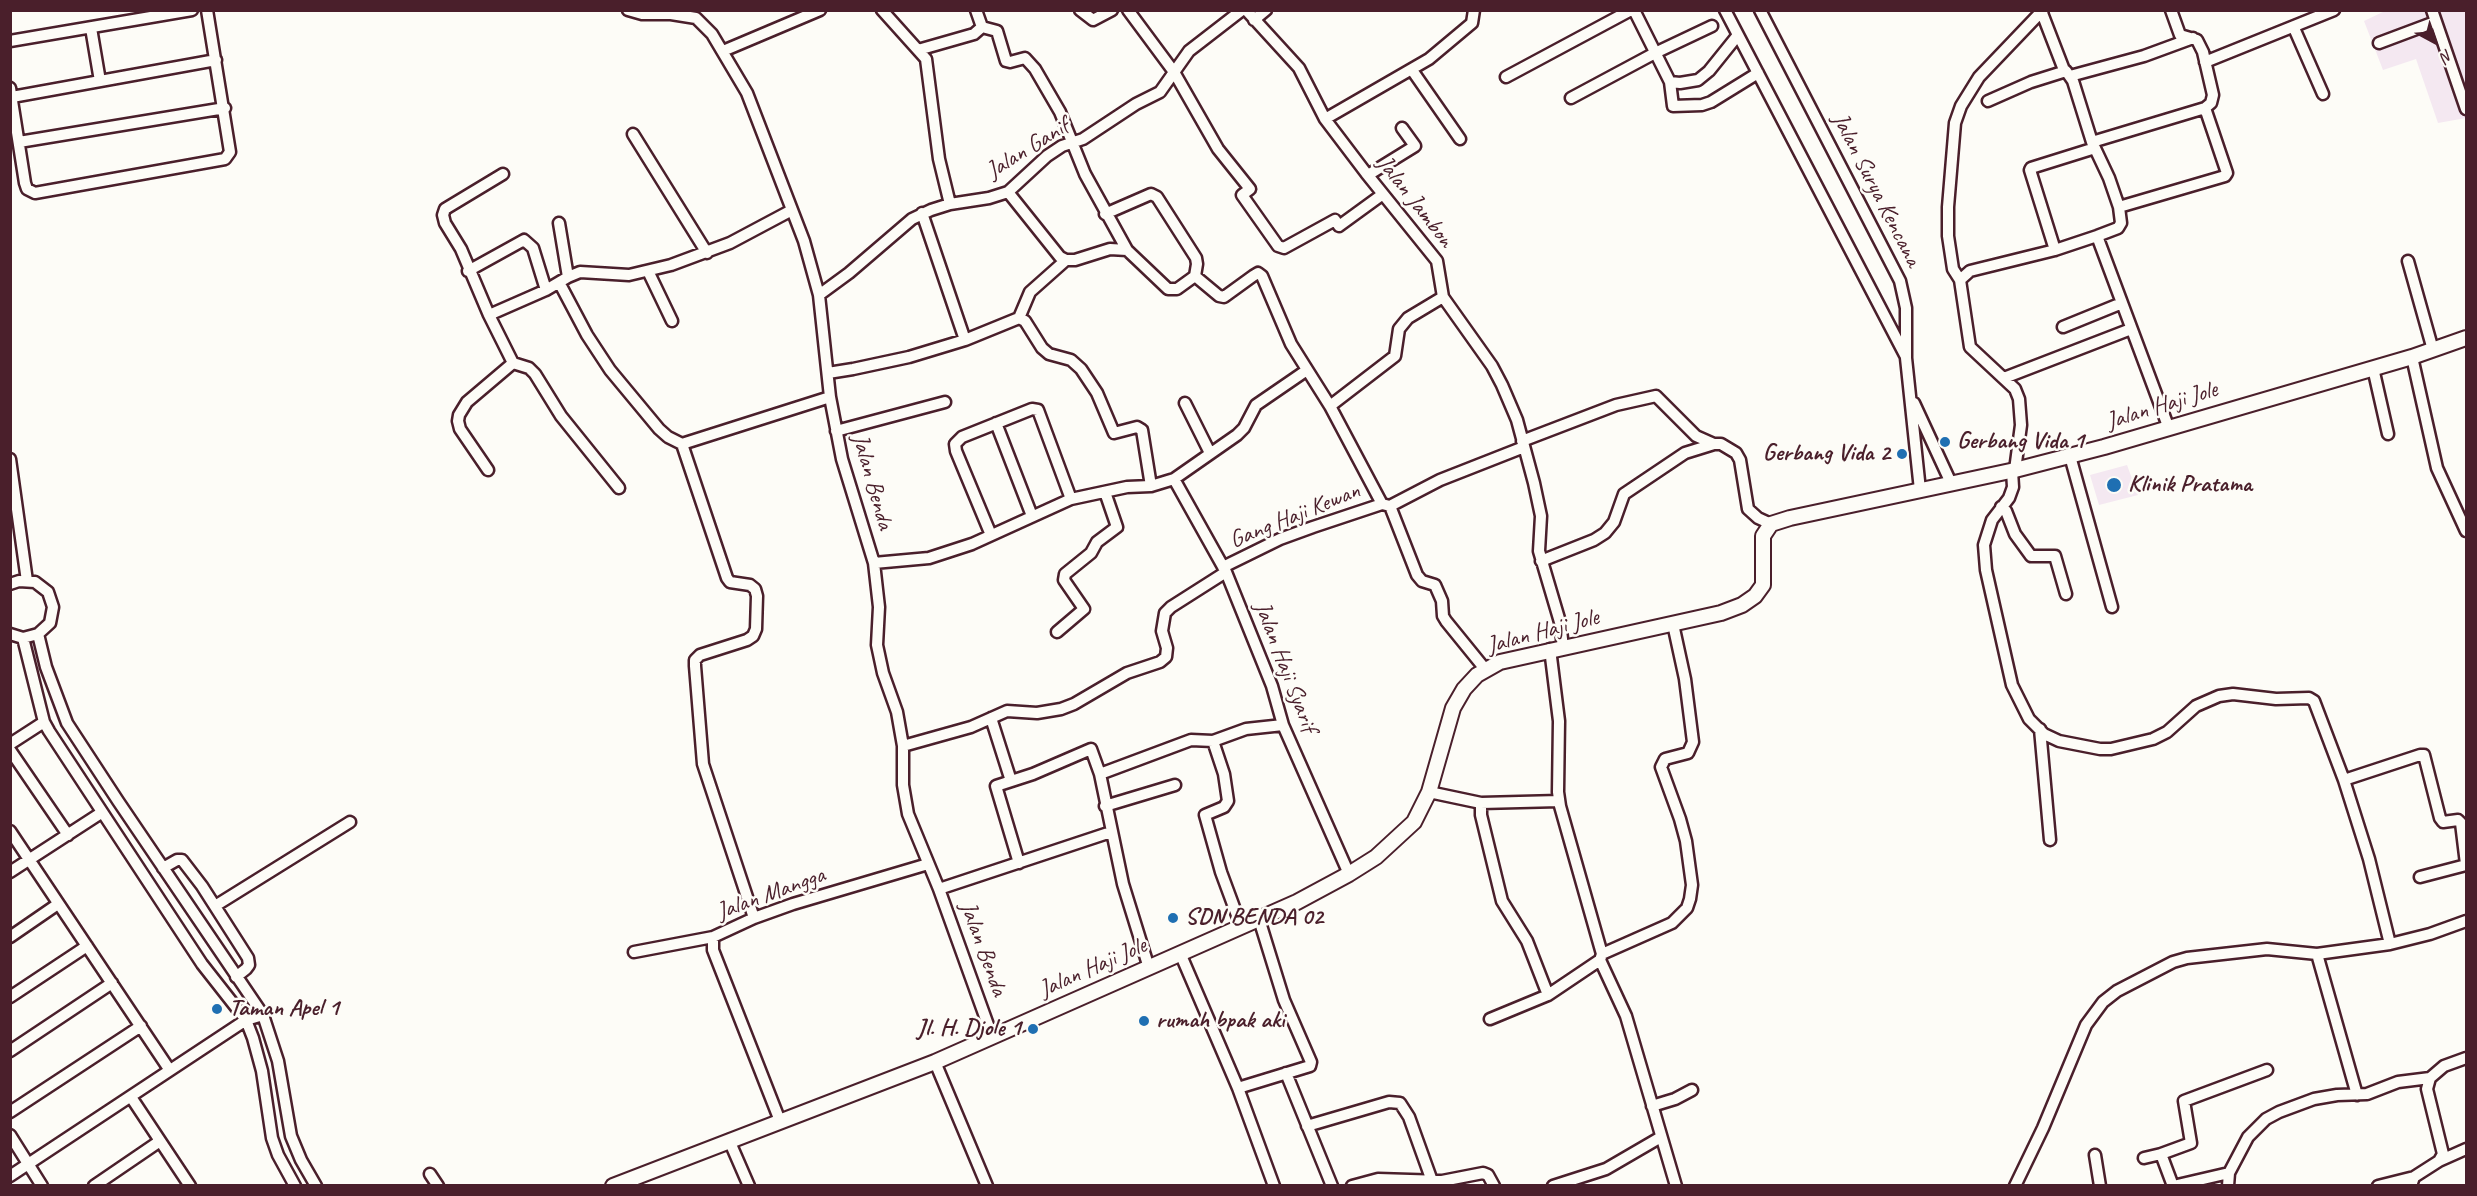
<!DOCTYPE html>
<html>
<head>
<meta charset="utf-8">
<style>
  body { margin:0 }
  #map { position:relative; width:2477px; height:1196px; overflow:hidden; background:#fdfcf7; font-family:Caveat,sans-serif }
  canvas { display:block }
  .frame { position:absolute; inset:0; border:12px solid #4a1f2b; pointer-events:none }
  .north { position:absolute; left:2405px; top:12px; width:60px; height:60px; -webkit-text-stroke:4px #fdfcf7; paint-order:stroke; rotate:140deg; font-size:16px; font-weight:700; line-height:24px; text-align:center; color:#4a1f2b }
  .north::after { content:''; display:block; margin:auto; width:21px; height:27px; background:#4a1f2b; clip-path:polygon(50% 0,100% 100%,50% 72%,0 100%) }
</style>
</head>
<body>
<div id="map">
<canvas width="2477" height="1196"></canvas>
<div class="frame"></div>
<div class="north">N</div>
</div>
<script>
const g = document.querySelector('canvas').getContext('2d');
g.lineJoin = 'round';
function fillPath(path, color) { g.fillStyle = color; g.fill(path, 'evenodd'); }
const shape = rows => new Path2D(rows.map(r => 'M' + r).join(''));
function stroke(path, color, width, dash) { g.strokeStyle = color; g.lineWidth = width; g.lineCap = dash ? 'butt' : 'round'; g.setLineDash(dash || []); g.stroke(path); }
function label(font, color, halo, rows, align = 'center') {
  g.font = font + ' Caveat,sans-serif'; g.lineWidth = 5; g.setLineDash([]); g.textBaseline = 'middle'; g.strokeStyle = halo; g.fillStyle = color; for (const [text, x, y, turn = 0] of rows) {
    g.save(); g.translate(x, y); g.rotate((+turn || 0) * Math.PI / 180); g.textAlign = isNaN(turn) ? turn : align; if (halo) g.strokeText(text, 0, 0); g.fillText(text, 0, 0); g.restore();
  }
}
fillPath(shape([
  [2385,11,2466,11,2466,118,2438,123,2416,59,2383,70,2364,21],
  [2127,465,2138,495,2099,505,2090,475]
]), '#f4e8f1');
const minor = shape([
  [628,10,642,14,671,14,696,18,712,34,747,93,804,241,819,295,830,397,842,459,874,563,879,607,877,645,883,673,897,712,903,746,903,785,908,814,939,889,992,1036],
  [882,10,926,59,939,159,950,204],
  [976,10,982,27,997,31,1006,61,1010,62,1025,58,1035,69,1060,112,1085,174,1127,250],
  [1080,10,1093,20,1112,10],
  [1128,10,1174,72,1218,149,1250,189,1242,195,1278,246,1284,248,1335,220,1339,226,1383,194],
  [1246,10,1299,68,1325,119,1366,173,1437,261,1443,297,1492,366,1502,385,1517,420,1534,483,1541,516,1539,551,1560,622,1563,647],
  [1634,10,1670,82,1673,106,1702,105,1711,102,1758,73],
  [1725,10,1905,355],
  [1760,10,1900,281,1906,308,1906,358,1920,490],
  [2432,10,2466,109],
  [2042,13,2064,70],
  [1254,20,1266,10],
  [91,28,100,81],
  [2294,28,2323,94],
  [10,41,192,10],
  [2379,43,2435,22],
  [918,50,974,34,982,27],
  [723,51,820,10],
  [2205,62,2334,10],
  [1412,70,1460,139],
  [2070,76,2144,56,2193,38],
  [1506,77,1631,10],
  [1670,82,1680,83,1698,80,1709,71,1738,35],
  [10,88,25,183,27,189,35,193,225,159,230,152,207,10],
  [12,97,216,60],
  [1571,98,1655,53,1712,26],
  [1325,119,1429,59,1472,23,1474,10],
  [633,134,707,253],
  [19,142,225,108],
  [2092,142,2205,108,2211,103,2213,95,2203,52,2197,40,2180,35,2171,10],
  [503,174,445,209,443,215,445,223,461,249,489,315,546,290,568,277,580,272,629,275,671,265,730,243,792,210],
  [1368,175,1415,146,1402,128],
  [1008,192,1060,257,1066,260,1075,260,1110,249,1127,250,1168,289,1177,289,1195,276,1219,296,1224,297,1253,276,1258,273,1262,276,1291,344,1330,406,1382,504],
  [2119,207,2225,176,2227,173,2205,108],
  [922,213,965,340],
  [1105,214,1151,194,1157,197,1196,258,1197,264,1195,276],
  [559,223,568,277],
  [2097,236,2168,426],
  [2055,250,2030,170,2031,168,2095,148],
  [2408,261,2433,350],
  [468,271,524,240,533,248,546,290],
  [648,271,672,321],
  [1960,280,1970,271,2055,250,2097,236,2118,228,2121,223,2119,207,2109,178,2092,142,2073,81,2066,71,2031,82,1988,101],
  [560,284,587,335,610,370,659,429,668,437,682,444,830,397],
  [819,295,849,273,912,219,931,210,950,204,989,198,1008,192,1047,156,1062,146,1083,139,1136,104,1160,92,1189,51,1242,10],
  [489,315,513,363,529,368,535,374,561,416,619,488],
  [1019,318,1030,292,1066,260],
  [2063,327,2122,303],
  [2412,357,2437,468,2466,531],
  [2373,368,2388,434],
  [828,373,853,369,909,357,965,340,1019,318,1025,321,1042,348,1049,354,1071,360,1081,369,1097,393,1114,433,1137,427,1142,430,1151,486],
  [2004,378,2131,329],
  [1185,403,1210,453],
  [1914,403,1951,483],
  [1330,406,1395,356,1399,329,1408,318,1443,297],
  [996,423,1032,516],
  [836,431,945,402],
  [1522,441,1616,405,1656,396,1696,436,1714,444],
  [682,444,727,578,730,582,750,585,755,589,757,596,756,629,753,636,747,640,700,655,695,660,695,666,703,764,754,918],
  [2070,456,2112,607],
  [10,459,27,581],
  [488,470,460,429,458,421,459,415,467,402,513,363],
  [2015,470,2021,425,2019,399,2015,389,1970,347,1960,280,1953,269,1948,236,1948,207,1955,123,1961,106,1979,77,2043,10],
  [2012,471,2013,487,2009,498,1992,520,1984,545,1986,570,2012,685,2029,719,2044,734,2059,741,2100,749,2111,749,2153,739,2167,732,2196,706,2219,696,2233,694,2276,699,2309,698,2314,701,2344,780,2369,859,2390,944],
  [1174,479,1226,572,1272,686,1283,725,1349,874],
  [1390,506,1417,575,1422,581,1435,585,1442,601,1443,616,1446,621,1485,669],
  [2001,507,2006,511,2015,534,2031,556,2055,556,2066,594],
  [991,535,956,451,955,444,962,437,1032,409,1038,410,1071,499],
  [1541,561,1594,540,1605,533,1614,522,1624,494,1685,453,1714,444,1721,444,1736,453,1740,460,1748,509,1758,518,1771,524],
  [874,563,929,558,972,544,1071,499,1127,487,1151,486,1174,479,1237,435,1244,428,1256,405,1307,370],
  [1223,567,1280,539,1313,527,1382,504,1390,506,1440,480,1524,447],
  [10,584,19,581,35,582,48,592,53,607,50,623,38,634,23,638,10,634],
  [1057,632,1084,609,1064,580,1065,574,1091,553,1097,542,1117,527,1105,492],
  [38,634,46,667,67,723,118,801,263,1015,278,1061,291,1136,301,1160,316,1186],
  [23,638,44,722,49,731,202,964,246,1020,253,1038,262,1071,272,1138,278,1155,295,1186],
  [1550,649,1559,721,1558,792,1560,806,1602,954,1600,960,1626,1016,1676,1186],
  [991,718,1011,781],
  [2040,729,2050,840],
  [1213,741,1224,774,1228,801,1224,807,1205,815,1221,872,1241,926],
  [10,744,44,722],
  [903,746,971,727,1007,711,1037,713,1061,709,1074,704,1127,673,1160,662,1166,657,1167,648,1162,631,1165,613,1171,607,1226,572],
  [10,750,68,835],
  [1100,774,1191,740,1213,741,1246,729,1283,725],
  [2344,780,2420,755,2424,755,2440,818,2443,822,2458,820,2461,823,2466,864],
  [1429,792,1481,803,1559,801],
  [1481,803,1481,815,1502,901,1527,941,1548,995,1600,960],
  [1105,806,1175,785],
  [10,831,169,1069],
  [1019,863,996,786,1033,774,1091,749,1100,774,1123,884,1149,968],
  [163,868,177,860,182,860,202,886,248,958,249,965,246,969,236,977],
  [10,872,101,813],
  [2420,877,2466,865],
  [939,889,1111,832],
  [215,906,350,822],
  [10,937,58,904],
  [634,952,713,937],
  [1180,953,1238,1088,1274,1186],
  [1602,954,1672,923,1687,908,1690,899,1692,885,1686,841,1680,819,1661,767,1665,759,1688,753,1693,742,1685,679,1673,624],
  [2317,954,2357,1095],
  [10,997,87,946],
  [1490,1019,1548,995],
  [10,1051,112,983],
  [935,1062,987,1186],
  [1286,1073,1332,1186],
  [1238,1088,1310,1066,1311,1062,1284,1000,1259,919],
  [131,1097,190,1186],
  [1652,1106,1675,1099,1692,1090],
  [10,1112,141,1026],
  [780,1121,713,950,713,937,754,918,793,904,928,864],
  [1307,1126,1389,1102,1400,1103,1409,1117,1432,1181],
  [10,1135,42,1186],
  [729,1140,749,1186],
  [2161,1154,2191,1143,2184,1101,2267,1070],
  [2095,1155,2100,1186],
  [2144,1158,2161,1154,2173,1186,2229,1173],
  [2439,1161,2466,1149],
  [430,1174,438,1186],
  [10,1176,246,1020,263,1015],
  [94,1186,160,1141],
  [1352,1186,1378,1179,1442,1181,1483,1173,1488,1175,1494,1186],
  [1553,1186,1606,1169,1661,1137],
  [2015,1186,2043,1128,2086,1025,2103,1002,2117,991,2173,962,2187,958,2267,949,2317,954,2390,944,2430,934,2466,921],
  [2228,1186,2229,1173,2248,1137,2266,1119,2279,1112,2314,1099,2337,1095,2367,1094,2398,1082,2430,1078],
  [2378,1186,2414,1177],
  [2411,1186,2414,1177,2439,1161,2443,1154,2427,1089,2430,1078,2444,1066,2466,1058]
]);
const major = shape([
  [613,1186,935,1062,1297,902,1349,874,1376,857,1414,822,1429,792,1453,708,1464,689,1477,675,1500,662,1721,613,1742,605,1755,596,1763,585,1763,536,1771,524,1790,518,2015,470,2104,447,2412,357,2466,338]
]);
stroke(minor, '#4a1f2b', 15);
stroke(major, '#4a1f2b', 18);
stroke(minor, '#fdfcf7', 10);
stroke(major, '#fdfcf7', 14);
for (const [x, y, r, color] of [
  [1945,442,6,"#1f6fb2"],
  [1902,454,6,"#1f6fb2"],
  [2114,485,8,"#1f6fb2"],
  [1173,918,6,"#1f6fb2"],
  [217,1009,6,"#1f6fb2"],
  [1144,1021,6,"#1f6fb2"],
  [1033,1029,6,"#1f6fb2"]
]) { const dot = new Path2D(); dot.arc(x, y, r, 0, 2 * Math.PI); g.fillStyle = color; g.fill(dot); stroke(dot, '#fdfcf7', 2); }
label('24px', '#4a1f2b', '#fdfcf7', [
  ["Jalan Ganif",1028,149,-32],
  ["Jalan Surya Kencana",1876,190,63],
  ["Jalan Jambon",1415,202,52],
  ["Jalan Haji Jole",2162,406,-17],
  ["Jalan Benda",872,482,74],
  ["Gang Haji Kewan",1295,516,-22],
  ["Jalan Haji Jole",1543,632,-15],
  ["Jalan Haji Syarif",1285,667,69],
  ["Jalan Mangga",771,894,-20],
  ["Jalan Benda",983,949,70],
  ["Jalan Haji Jole",1093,968,-24]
]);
label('bold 24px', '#4a1f2b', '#fdfcf7', [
  ["Gerbang Vida 1",1957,442],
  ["Gerbang Vida 2",1890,454,"right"],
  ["Klinik Pratama",2128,485],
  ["SDN BENDA 02",1185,918],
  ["Taman Apel 1",229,1009],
  ["rumah bpak aki",1156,1021],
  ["Jl. H. Djole 1",1021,1029,"right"]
], 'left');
</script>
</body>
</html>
